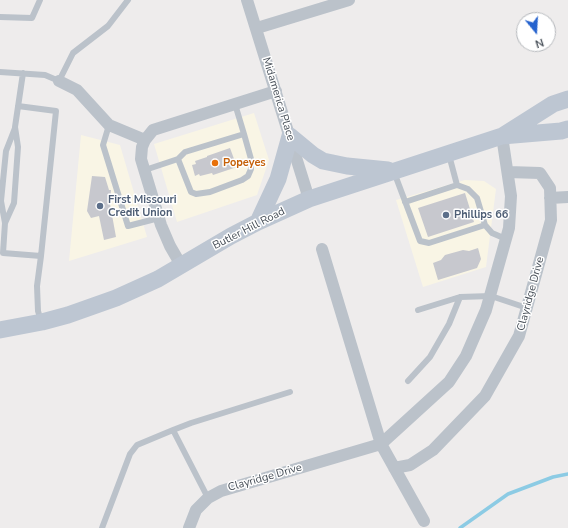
<!DOCTYPE html>
<html>
<head>
<meta charset="utf-8">
<style>
  body { margin:0 }
  #map { position:relative; width:568px; height:528px; overflow:hidden; background:#eeecec; font-family:"Nunito Sans",sans-serif }
  canvas { display:block }
  .north { position:absolute; left:516px; top:12px; width:40px; height:40px; box-sizing:border-box; background:#fff; border:1px solid #b5b8bc; border-radius:50%; rotate:162deg; font-size:11px; font-weight:700; line-height:16px; text-align:center; color:#464e57 }
  .north::after { content:''; display:block; margin:auto; width:14px; height:18px; background:#2663ce; clip-path:polygon(50% 0,100% 100%,50% 72%,0 100%) }
</style>
</head>
<body>
<div id="map">
<canvas width="568" height="528"></canvas>
<div class="north">N</div>
</div>
<script>
const g = document.querySelector('canvas').getContext('2d');
g.lineJoin = 'round';
function fillPath(path, color) { g.fillStyle = color; g.fill(path, 'evenodd'); }
const shape = rows => new Path2D(rows.map(r => 'M' + r).join(''));
function stroke(path, color, width, dash) { g.strokeStyle = color; g.lineWidth = width; g.lineCap = dash ? 'butt' : 'round'; g.setLineDash(dash || []); g.stroke(path); }
function label(font, color, halo, rows, align = 'center') {
  g.font = font + ' "Nunito Sans",sans-serif'; g.lineWidth = 3; g.setLineDash([]); g.textBaseline = 'middle'; g.strokeStyle = halo; g.fillStyle = color; for (const [text, x, y, turn = 0] of rows) {
    g.save(); g.translate(x, y); g.rotate((+turn || 0) * Math.PI / 180); g.textAlign = isNaN(turn) ? turn : align; if (halo) g.strokeText(text, 0, 0); g.fillText(text, 0, 0); g.restore();
  }
}
fillPath(shape([
  [254,113,269,160,257,195,177,222,154,144],
  [81,135,120,145,147,237,69,261],
  [465,180,484,181,496,189,486,267,423,287,396,200]
]), '#f9f5e5');
stroke(shape([
  [460,528,508,494,553,477,568,474]
]), '#8ccbe4', 3.5);
fillPath(shape([
  [230,148,237,167,213,175,212,173,200,176,199,174,195,176,192,165,196,164,195,161,207,157,207,156],
  [92,176,105,177,109,190,111,190,110,204,116,237,104,240,99,216,91,218,87,211],
  [465,193,474,222,428,237,418,208],
  [478,248,481,259,477,268,438,280,433,263,441,260,445,255,463,250,469,251]
]), '#c7c8ce');
stroke(shape([
  [0,17,32,18,40,0],
  [0,72,45,75,59,81,73,53,108,26,128,0],
  [23,73,15,127,18,147,14,203,5,223,3,253,41,256,37,286,38,311,41,321],
  [235,104,244,134],
  [18,106,56,111,41,256],
  [109,125,103,145,128,226,159,218],
  [449,155,457,185,468,189,477,198,485,225],
  [145,170,178,159,185,152,244,134,251,159,251,169,248,176,242,180,210,192,196,194,191,192,178,159],
  [394,172,420,241,429,243,485,225,492,233,506,239],
  [405,202,457,185],
  [5,223,1,201,6,151,15,128],
  [418,310,460,297,491,296,527,308],
  [408,381,430,357,449,324,460,297],
  [173,430,191,423,290,392],
  [102,528,130,454,137,445,173,430,208,498]
]), '#bbc2ca', 6);
stroke(shape([
  [247,0,309,199],
  [257,28,349,0],
  [59,81,77,90,109,125,145,140],
  [550,198,568,197],
  [322,249,381,444,424,521],
  [181,265,170,246,161,225,141,159,142,147,145,140,153,130,276,91],
  [394,468,410,465,433,450,485,396,519,336,551,220,550,188,540,173,508,172],
  [189,528,196,510,208,498,221,491,381,444,449,382,466,356,486,310,509,228,511,196,502,136]
]), '#bbc2ca', 12);
stroke(shape([
  [504,135,553,104,568,99],
  [258,222,278,179,290,136,313,155,323,161,347,166,388,170],
  [0,330,42,322,68,315,116,298,158,279,231,236,258,222,309,199,502,136,561,131,568,129]
]), '#bdc6d2', 17);
for (const [x, y, r, color] of [
  [215,163,4,"#e8710a"],
  [100,206,4,"#5c6f8a"],
  [446,215,4,"#5c6f8a"]
]) { const dot = new Path2D(); dot.arc(x, y, r, 0, 2 * Math.PI); g.fillStyle = color; g.fill(dot); stroke(dot, '#fff', 1.5); }
label('11px', '#464e57', '#fff', [
  ["Midamerica Place",278,99,73],
  ["Butler Hill Road",249,229,-27],
  ["Clayridge Drive",531,294,-75],
  ["Clayridge Drive",265,478,-16]
]);
label('bold 11px', '#c56008', '#fff', [
  ["Popeyes",223,163]
], 'left');
label('bold 11px', '#4e5e75', '#fff', [
  ["First Missouri",108,200],
  ["Credit Union",108,213],
  ["Phillips 66",454,215]
], 'left');
</script>
</body>
</html>
